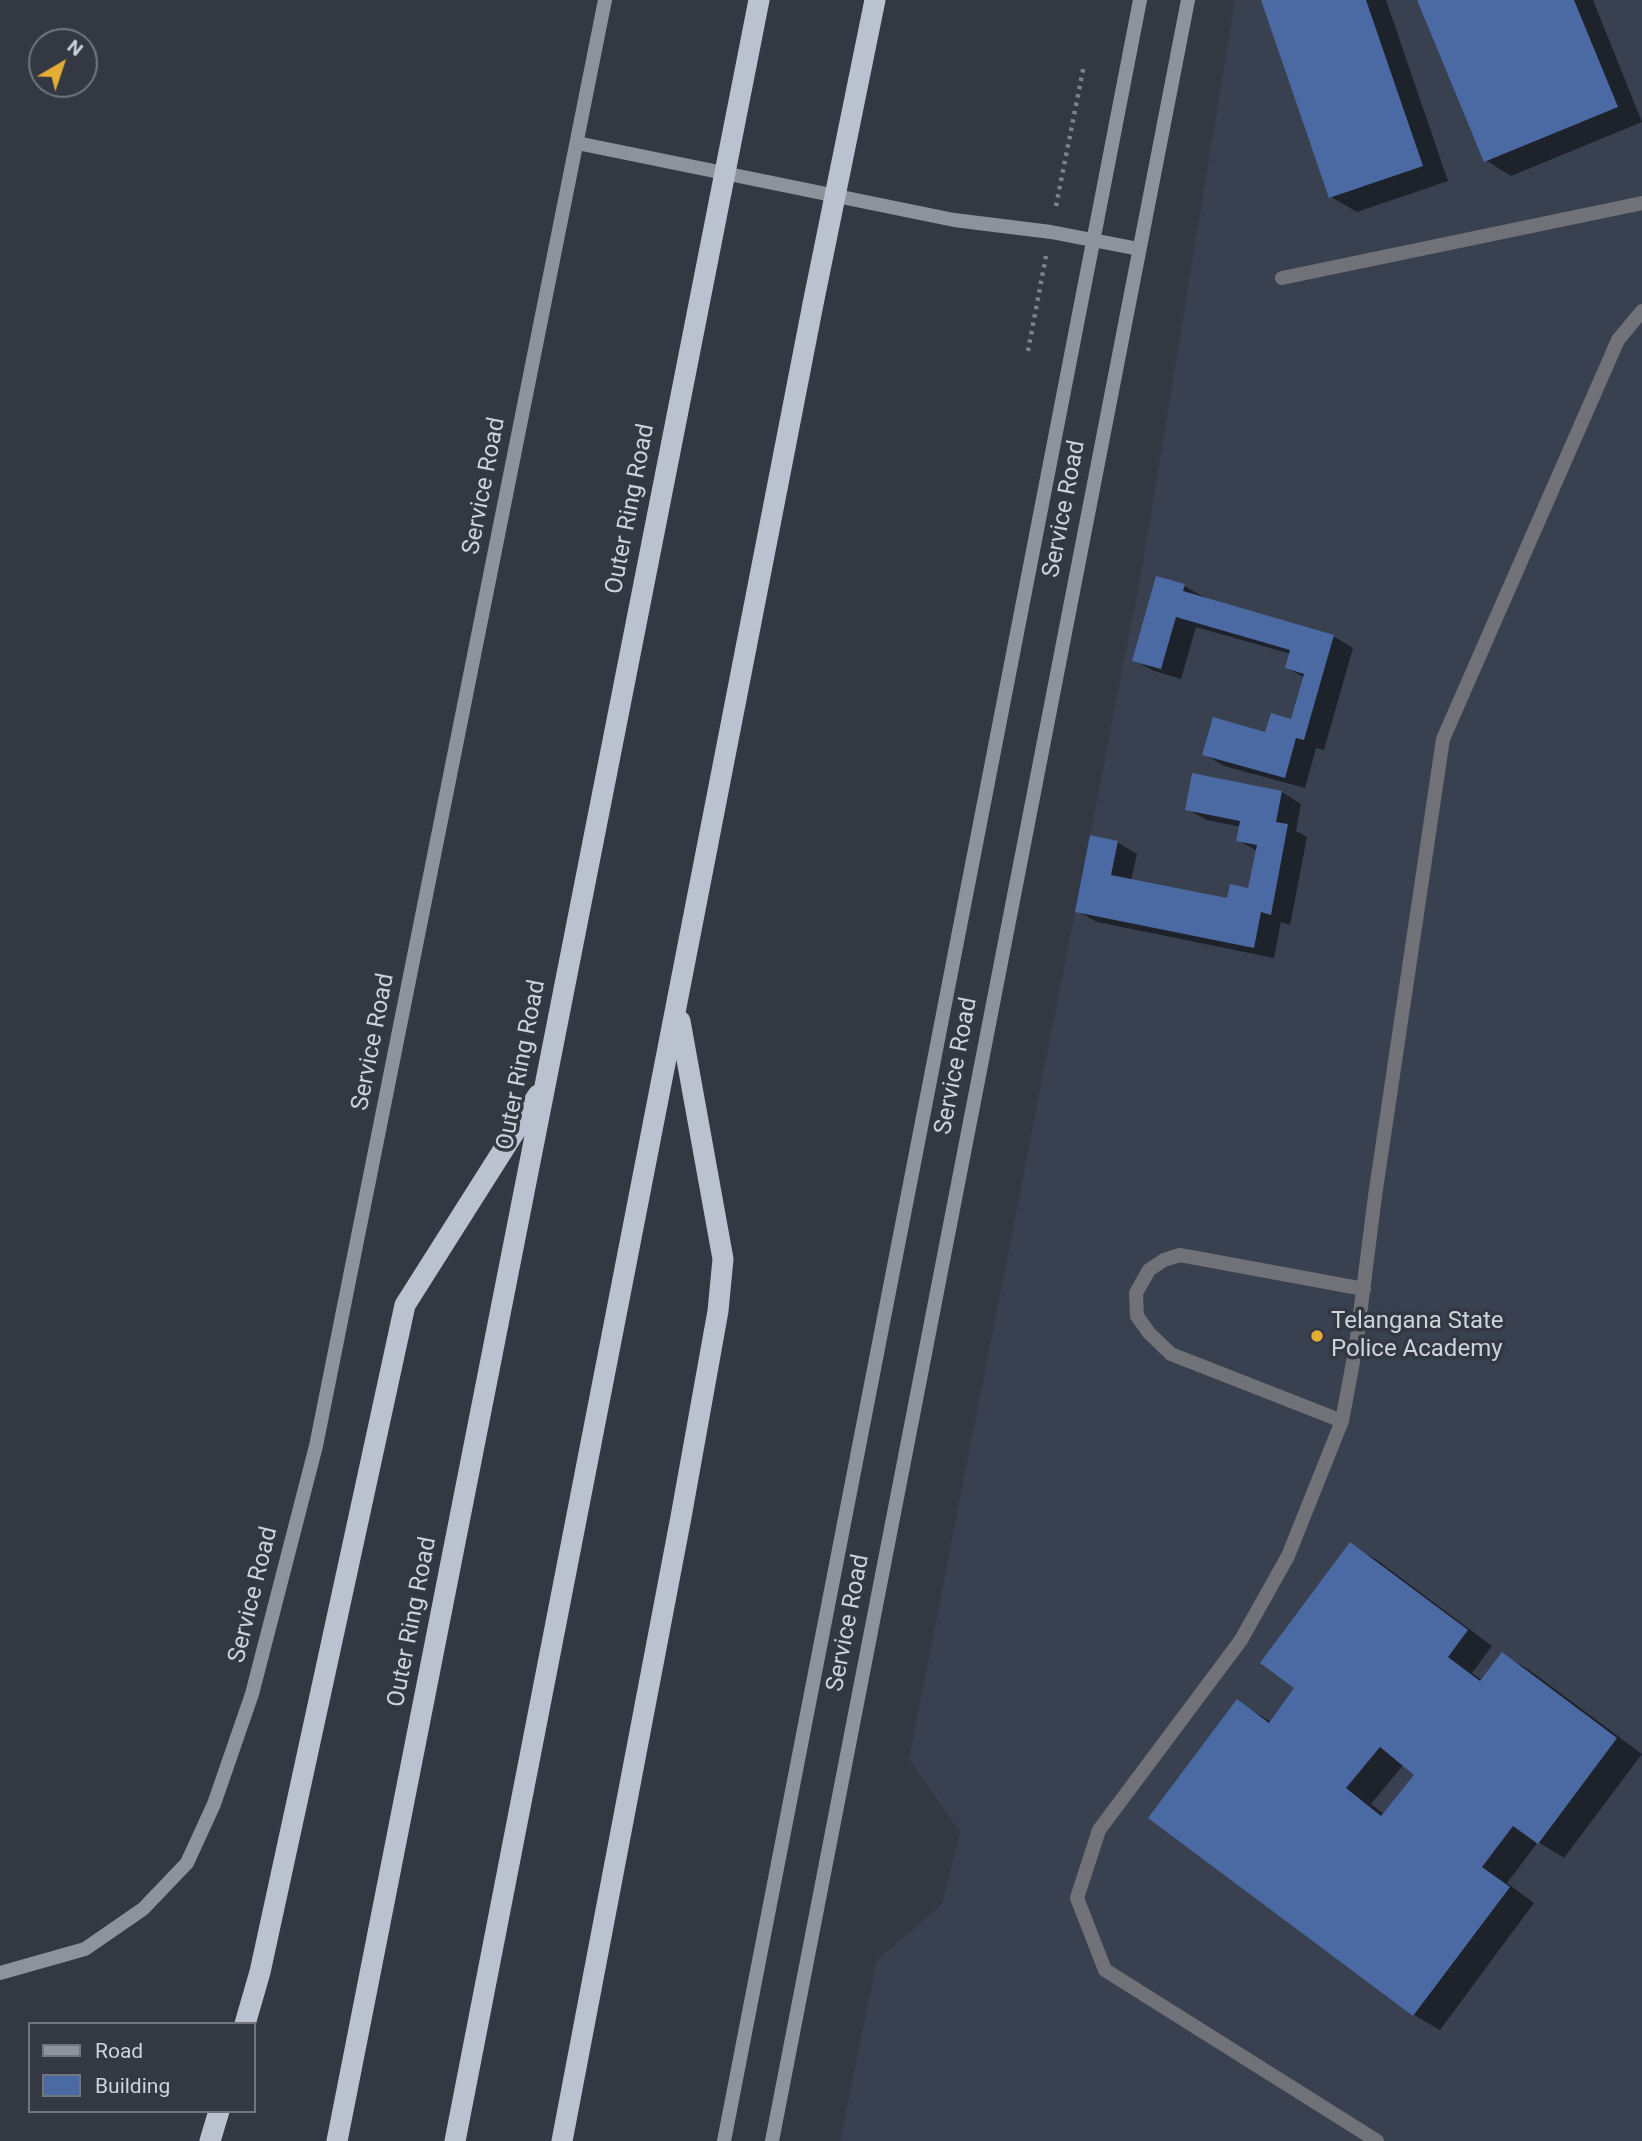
<!DOCTYPE html>
<html>
<head>
<meta charset="utf-8">
<style>
  body { margin:0 }
  #map { position:relative; width:1642px; height:2141px; overflow:hidden; background:#333842; font-family:Roboto,sans-serif }
  canvas { display:block }
  .legend { position:absolute; left:28px; top:2022px; width:228px; height:91px; box-sizing:border-box; background:#333842; border:2px solid #71767e; margin:0; padding:9px 12px; list-style:none; font-size:21px; color:#cfd2d9 }
  .legend li { display:flex; align-items:center; gap:14px; height:35px }
  .legend b { width:35px; border:2px solid #71767e }
  .north { position:absolute; left:28px; top:28px; width:70px; height:70px; box-sizing:border-box; background:#333842; border:2px solid #71767e; border-radius:50%; rotate:39deg; font-size:19px; font-weight:700; line-height:28px; text-align:center; color:#cfd2d9 }
  .north::after { content:''; display:block; margin:auto; width:24px; height:32px; background:#e4ae35; clip-path:polygon(50% 0,100% 100%,50% 72%,0 100%) }
</style>
</head>
<body>
<div id="map">
<canvas width="1642" height="2141"></canvas>
<ul class="legend">
<li><b style="height:9px;background:#8e939b"></b>Road</li>
<li><b style="height:19px;background:#4b69a3"></b>Building</li>
</ul>
<div class="north">N</div>
</div>
<script>
const g = document.querySelector('canvas').getContext('2d');
g.lineJoin = 'round';
function fillPath(path, color) { g.fillStyle = color; g.fill(path, 'evenodd'); }
const shape = rows => new Path2D(rows.map(r => 'M' + r).join(''));
function stroke(path, color, width, dash) { g.strokeStyle = color; g.lineWidth = width; g.lineCap = dash ? 'butt' : 'round'; g.setLineDash(dash || []); g.stroke(path); }
function label(font, color, halo, rows, align = 'center') {
  g.font = font + ' Roboto,sans-serif'; g.lineWidth = 7; g.setLineDash([]); g.textBaseline = 'middle'; g.strokeStyle = halo; g.fillStyle = color; for (const [text, x, y, turn = 0] of rows) {
    g.save(); g.translate(x, y); g.rotate((+turn || 0) * Math.PI / 180); g.textAlign = isNaN(turn) ? turn : align; if (halo) g.strokeText(text, 0, 0); g.fillText(text, 0, 0); g.restore();
  }
}
fillPath(shape([
  [1235,0,1642,0,1642,2141,840,2141,877,1960,942,1904,960,1832,909,1759,1141,575]
]), '#394151');
fillPath(shape([
  [1262,0,1386,0,1448,181,1357,212,1331,197],
  [1419,0,1593,0,1642,122,1511,176,1485,160],
  [1184,586,1204,597,1203,599,1333,636,1353,648,1324,750,1316,748,1305,788,1224,766,1204,754,1267,735,1293,722,1305,678,1287,668,1291,654,1196,627,1181,679,1154,671,1134,660],
  [1282,792,1301,804,1296,831,1307,837,1290,925,1281,922,1274,958,1097,922,1077,911,1117,842,1137,854,1131,881,1228,900,1249,890,1257,851,1238,840,1241,827,1207,820,1187,809],
  [1351,1545,1377,1560,1492,1646,1472,1673,1482,1680,1502,1654,1528,1669,1642,1754,1564,1858,1538,1842,1507,1883,1534,1903,1440,2030,1414,2015,1237,1701,1271,1722,1297,1688],
  [1404,1764,1417,1775,1384,1814,1371,1804]
]), '#0007');
fillPath(shape([
  [1261,0,1366,0,1423,166,1329,198],
  [1417,0,1574,0,1618,107,1484,162],
  [1156,576,1185,584,1183,591,1334,635,1304,740,1296,738,1285,778,1202,755,1213,717,1265,732,1271,713,1291,719,1304,674,1285,668,1290,650,1176,617,1161,669,1132,661],
  [1192,773,1282,791,1276,822,1288,824,1271,915,1261,912,1254,948,1075,912,1090,835,1118,841,1111,875,1227,898,1230,884,1248,888,1257,845,1236,841,1240,821,1185,810],
  [1350,1542,1468,1630,1448,1657,1480,1681,1502,1652,1617,1738,1538,1844,1513,1826,1482,1867,1510,1887,1413,2016,1148,1818,1237,1699,1269,1723,1294,1688,1260,1663],
  [1380,1747,1414,1775,1381,1816,1346,1788]
]), '#4b69a3');
stroke(shape([
  [1056,206,1084,65],
  [1028,351,1046,256]
]), '#7d8189', 4.5, [3.5, 5]);
stroke(shape([
  [1282,278,1642,203],
  [1342,1421,1171,1354,1149,1333,1137,1316,1136,1293,1149,1270,1164,1260,1180,1255,1364,1289],
  [1377,2141,1105,1970,1077,1898,1099,1830,1241,1640,1288,1556,1342,1421,1356,1346,1375,1196,1443,739,1618,340,1642,311]
]), '#707277', 14);
stroke(shape([
  [577,143,954,220,1051,232,1139,249],
  [0,1973,85,1949,143,1909,187,1863,214,1804,252,1694,316,1446,605,0],
  [724,2141,1140,0],
  [772,2141,1188,0]
]), '#8e939b', 14);
stroke(shape([
  [245,2024,260,1972,405,1305,538,1095],
  [210,2141,219,2111],
  [337,2141,759,0],
  [455,2141,813,304,875,0],
  [562,2141,681,1517,718,1311,723,1259,680,1021]
]), '#bbc2cf', 21);
for (const [x, y, r, color] of [
  [1317,1336,7,"#e4ae35"]
]) { const dot = new Path2D(); dot.arc(x, y, r, 0, 2 * Math.PI); g.fillStyle = color; g.fill(dot); stroke(dot, '#333842', 2.5); }
label('24px', '#cfd2d9', '#333842', [
  ["Service Road",485,486,-79],
  ["Outer Ring Road",631,509,-79],
  ["Service Road",1065,509,-79],
  ["Service Road",374,1042,-79],
  ["Outer Ring Road",522,1065,-79],
  ["Service Road",957,1066,-79],
  ["Service Road",254,1595,-76],
  ["Outer Ring Road",413,1622,-79],
  ["Service Road",849,1623,-79]
]);
label('24px', '#cfd2d9', '#333842', [
  ["Telangana State",1331,1322],
  ["Police Academy",1331,1350]
], 'left');
</script>
</body>
</html>
